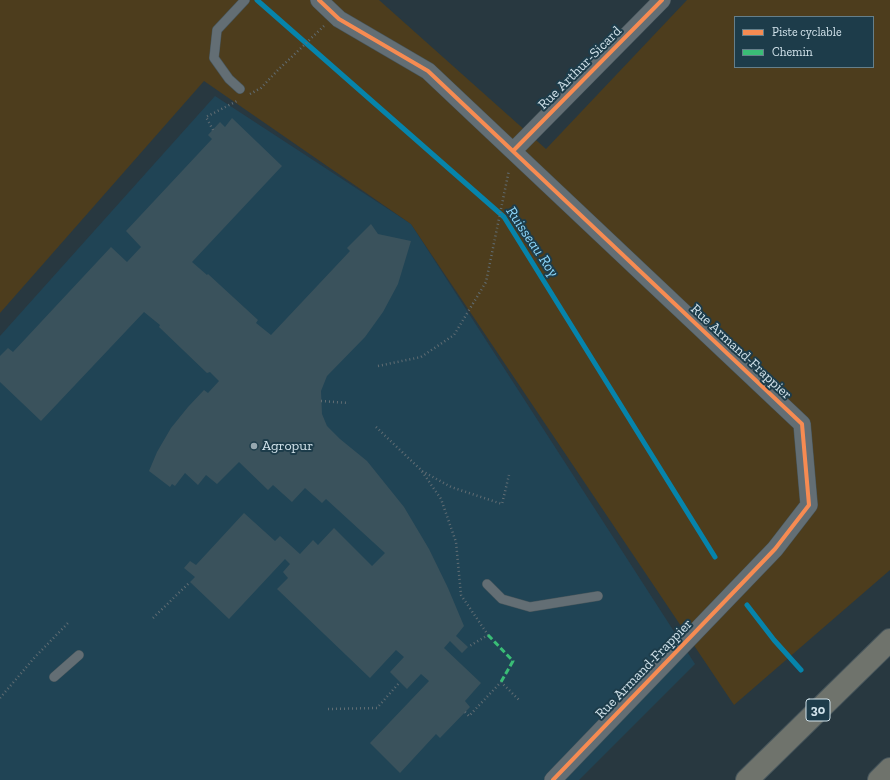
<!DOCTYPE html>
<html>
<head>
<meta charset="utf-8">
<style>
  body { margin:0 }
  #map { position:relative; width:890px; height:780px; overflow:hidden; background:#283840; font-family:"Zilla Slab",serif }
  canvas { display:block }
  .legend { position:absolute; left:734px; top:16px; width:140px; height:52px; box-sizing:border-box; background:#1d3c4a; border:1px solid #657f8a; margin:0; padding:5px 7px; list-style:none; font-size:12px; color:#d2e3eb }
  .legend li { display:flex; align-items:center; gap:8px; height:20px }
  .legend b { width:20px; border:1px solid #657f8a }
</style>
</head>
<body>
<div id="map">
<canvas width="890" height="780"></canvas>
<ul class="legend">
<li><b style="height:5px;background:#f68b52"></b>Piste cyclable</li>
<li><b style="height:5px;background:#3abd76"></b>Chemin</li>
</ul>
</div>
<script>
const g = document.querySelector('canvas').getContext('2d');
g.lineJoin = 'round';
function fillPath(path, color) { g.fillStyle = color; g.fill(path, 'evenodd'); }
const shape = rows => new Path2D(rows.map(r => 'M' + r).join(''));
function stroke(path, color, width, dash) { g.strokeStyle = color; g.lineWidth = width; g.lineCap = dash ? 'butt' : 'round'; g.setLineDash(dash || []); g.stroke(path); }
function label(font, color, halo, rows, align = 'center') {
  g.font = font + ' "Zilla Slab",serif'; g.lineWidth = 4; g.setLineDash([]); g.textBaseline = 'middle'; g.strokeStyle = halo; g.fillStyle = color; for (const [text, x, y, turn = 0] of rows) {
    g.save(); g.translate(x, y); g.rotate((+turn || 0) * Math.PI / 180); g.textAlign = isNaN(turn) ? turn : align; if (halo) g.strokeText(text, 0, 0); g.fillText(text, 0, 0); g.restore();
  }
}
fillPath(shape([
  [215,96,411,224,695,664,579,780,0,780,0,336]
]), '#204455');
fillPath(shape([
  [0,0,379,0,546,149,687,0,890,0,890,570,734,705,411,224,204,81,0,313],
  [735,17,873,17,873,67,735,67]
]), '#4d3d1d');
stroke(shape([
  [257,0,504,217,715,557],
  [747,605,774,640,801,670]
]), '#0684ab', 5);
fillPath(shape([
  [232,118,282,166,192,262,207,275,208,274,258,320,256,323,271,335,350,251,347,248,371,224,378,234,411,241,398,284,383,312,365,337,327,376,321,391,322,414,327,426,340,439,367,461,404,507,429,549,448,588,464,626,456,636,468,647,462,653,450,641,444,648,481,683,465,701,470,707,440,738,436,734,400,773,370,743,429,681,421,674,407,689,390,672,404,657,396,650,370,678,277,589,288,578,283,572,290,564,285,559,229,619,190,582,195,577,184,568,190,561,196,565,244,513,275,541,280,536,300,554,313,540,318,545,334,528,372,566,385,553,326,499,322,503,305,488,292,502,273,485,268,490,239,462,217,484,206,475,198,485,185,473,175,486,172,484,170,487,149,471,157,452,171,428,188,407,204,390,208,393,219,381,210,372,207,373,159,327,160,325,144,312,41,421,0,382,0,356,8,348,13,352,111,247,127,262,141,247,126,231,212,139,208,135,220,122,225,127]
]), '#3a525c');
const lane = shape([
  [240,89,229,79,214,58,217,30,245,0],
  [487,584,502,599,530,607,598,596],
  [54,677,79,655]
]);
const street = shape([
  [319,0,339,19,428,71,802,424,809,505,775,549,553,780],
  [513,151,662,0]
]);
const highway = shape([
  [747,780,890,640],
  [879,780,890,769]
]);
stroke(lane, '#47565c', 10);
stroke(street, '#47565c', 18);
stroke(highway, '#47565c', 24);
stroke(shape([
  [250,94,261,88,278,70,324,26],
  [213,130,206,117,237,101],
  [378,366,421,357,454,335,486,282,509,170],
  [321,401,349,403],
  [376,427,421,470,441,499,456,542,461,595,488,635,468,647],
  [422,471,451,487,502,504,509,475],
  [153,618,190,582],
  [0,698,35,657,68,623],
  [328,709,377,708,400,682],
  [465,712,469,716,501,682,519,700]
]), '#616d73', 2.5, [1, 3]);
stroke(lane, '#636e74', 9);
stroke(street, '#636e74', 17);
stroke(highway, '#6f736c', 22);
stroke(shape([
  [488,635,513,661,501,682]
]), '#3abd76', 3, [6, 3]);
stroke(shape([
  [319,0,339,19,428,71,802,424,809,505,775,549,553,780],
  [513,151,662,0]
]), '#f68b52', 4);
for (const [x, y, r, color] of [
  [254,446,4,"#96a7af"]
]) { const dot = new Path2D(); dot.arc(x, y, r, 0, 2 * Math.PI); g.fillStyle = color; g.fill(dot); stroke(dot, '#1d3c4a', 1.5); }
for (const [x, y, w] of [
  [818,710,24]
]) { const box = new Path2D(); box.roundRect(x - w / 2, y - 11, w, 22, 3); g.fillStyle = '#1d3c4a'; g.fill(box); stroke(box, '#d2e3eb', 1); }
label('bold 13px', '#d2e3eb', null, [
  ["30",818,710]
]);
label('14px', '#d2e3eb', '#1d3c4a', [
  ["Rue Arthur-Sicard",580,68,-45],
  ["Rue Armand-Frappier",741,352,43],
  ["Rue Armand-Frappier",644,669,-46]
]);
label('14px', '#d2e3eb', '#1d3c4a', [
  ["Agropur",262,446]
], 'left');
label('italic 15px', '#8bd5f8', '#1d3c4a', [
  ["Ruisseau Roy",532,242,56]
]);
</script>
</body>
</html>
